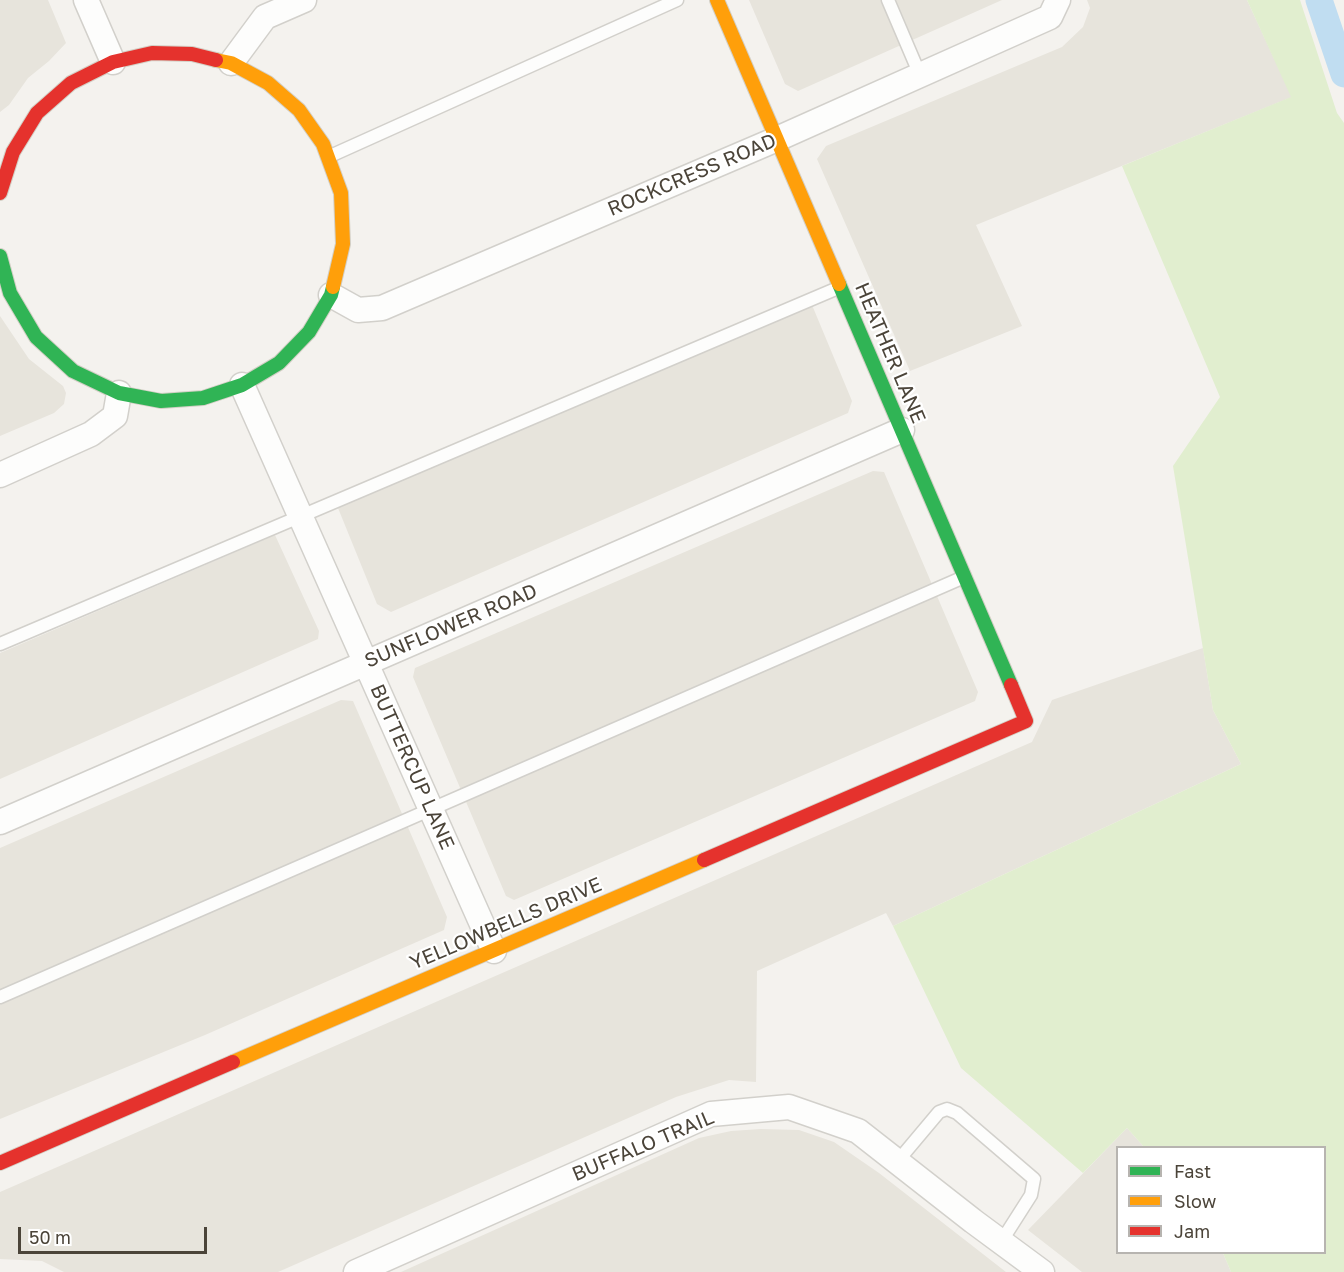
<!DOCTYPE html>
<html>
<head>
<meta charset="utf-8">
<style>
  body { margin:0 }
  #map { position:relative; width:1344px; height:1272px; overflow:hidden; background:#f4f2ee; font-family:"Golos Text",sans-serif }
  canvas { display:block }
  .legend { position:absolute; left:1116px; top:1146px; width:210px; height:108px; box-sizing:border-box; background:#fff; border:2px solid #b7b4b0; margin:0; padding:8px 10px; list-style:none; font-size:18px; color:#4b4439 }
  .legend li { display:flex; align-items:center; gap:12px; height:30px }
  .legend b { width:30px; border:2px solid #b7b4b0 }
  .scale { position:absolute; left:18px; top:1227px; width:189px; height:27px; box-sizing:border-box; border:3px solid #4b4439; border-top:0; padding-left:8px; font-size:18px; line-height:21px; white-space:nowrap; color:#4b4439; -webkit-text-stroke:4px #fff; paint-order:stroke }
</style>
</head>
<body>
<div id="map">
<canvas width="1344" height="1272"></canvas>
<ul class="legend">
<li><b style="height:8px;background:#30b455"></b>Fast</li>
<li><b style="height:8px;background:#ff9f0a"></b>Slow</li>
<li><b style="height:8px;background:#e5322d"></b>Jam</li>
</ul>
<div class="scale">50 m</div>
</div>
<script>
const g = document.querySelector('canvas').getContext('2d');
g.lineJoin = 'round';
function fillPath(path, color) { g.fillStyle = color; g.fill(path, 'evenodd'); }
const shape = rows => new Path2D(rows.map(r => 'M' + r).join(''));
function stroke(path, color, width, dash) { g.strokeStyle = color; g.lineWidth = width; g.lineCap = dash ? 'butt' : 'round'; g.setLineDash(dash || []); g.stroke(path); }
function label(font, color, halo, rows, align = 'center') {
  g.font = font + ' "Golos Text",sans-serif'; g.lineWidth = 4.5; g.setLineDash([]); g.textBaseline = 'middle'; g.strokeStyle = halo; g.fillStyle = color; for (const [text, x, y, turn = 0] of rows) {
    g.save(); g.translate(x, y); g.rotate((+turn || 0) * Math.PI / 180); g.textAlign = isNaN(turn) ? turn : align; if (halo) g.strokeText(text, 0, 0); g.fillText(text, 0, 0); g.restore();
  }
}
fillPath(shape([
  [0,0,48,0,66,43,49,61,28,78,9,105,0,112],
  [749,0,1002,0,798,91,785,84],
  [1087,0,1247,0,1292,97,976,225,1022,326,910,371,817,159,826,146,1062,47,1083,27,1090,8],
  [812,305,852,401,848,413,391,612,377,604,338,508],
  [0,316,29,359,63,386,66,393,64,404,54,413,0,436],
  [873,471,884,472,978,692,975,701,514,900,506,896,413,677,415,668],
  [275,535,319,631,318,639,0,779,0,653],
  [1203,648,1213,710,1241,764,893,926,886,913,757,971,756,1082,729,1080,676,1097,278,1272,64,1272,42,1261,0,1259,0,1192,1032,742,1052,700],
  [341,700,353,701,447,917,444,930,205,1035,0,1119,0,848],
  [1127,1128,1144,1147,1118,1148,1118,1252,1223,1253,1231,1272,1082,1272,1028,1230],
  [761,1129,799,1130,834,1142,879,1173,1006,1272,401,1272,699,1138,731,1131]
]), '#e7e4dc');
fillPath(shape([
  [1247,0,1300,0,1337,113,1344,123,1344,1272,1231,1272,1223,1253,1324,1252,1324,1148,1144,1147,1127,1128,1083,1173,961,1068,893,926,1241,764,1213,710,1173,466,1220,397,1122,166,1291,97]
]), '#e1eecf');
stroke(shape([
  [1319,0,1344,74]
]), '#c0ddf1', 27);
const lane = shape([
  [888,0,920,75],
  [328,157,677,0],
  [0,644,838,288],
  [0,997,964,577],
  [897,1162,939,1112,947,1109,957,1113,1034,1179,1031,1195,1001,1242]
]);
const street = shape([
  [86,0,113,62],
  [231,63,265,17,304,0],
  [331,295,358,310,382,308,777,139,1050,17,1058,0],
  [242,385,494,951],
  [0,475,91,434,115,416,119,393],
  [0,822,902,430],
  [356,1272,711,1114,789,1107,858,1131,973,1221,1042,1272]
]);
const fast = shape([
  [0,256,10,293,36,337,73,371,119,393,161,401,203,398,242,385,279,363,309,332,331,295,333,287],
  [839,284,1011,685]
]);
const slow = shape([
  [717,0,839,284],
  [216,60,231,63,268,83,299,110,323,144,341,193,343,244,333,287],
  [233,1062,704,860]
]);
const jam = shape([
  [0,193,13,152,37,113,71,83,113,62,152,53,192,54,216,60],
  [704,860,1026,721,1011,685],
  [0,1163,233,1062]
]);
stroke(lane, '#d2d0cb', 15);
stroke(street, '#d2d0cb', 27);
stroke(fast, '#d3cfc5', 16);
stroke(slow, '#d3cfc5', 16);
stroke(jam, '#d3cfc5', 16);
stroke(lane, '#fdfdfc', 12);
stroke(street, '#fdfdfc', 24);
stroke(fast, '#30b455', 14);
stroke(slow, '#ff9f0a', 14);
stroke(jam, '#e5322d', 14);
label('20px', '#4b4439', '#fff', [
  ["ROCKCRESS ROAD",692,175,-23],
  ["HEATHER LANE",890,353,67],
  ["SUNFLOWER ROAD",451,626,-23],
  ["BUTTERCUP LANE",412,767,66],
  ["YELLOWBELLS DRIVE",506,924,-23],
  ["BUFFALO TRAIL",643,1146,-23]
]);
</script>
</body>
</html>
